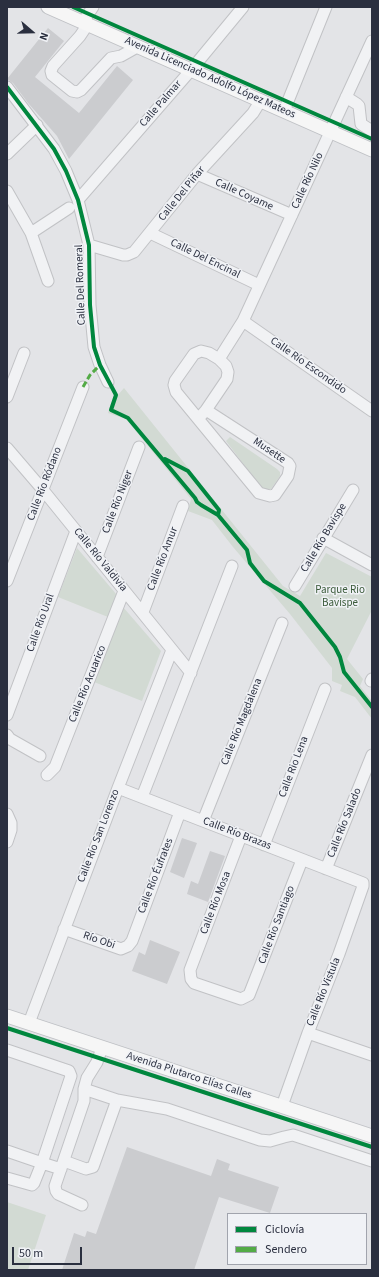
<!DOCTYPE html>
<html>
<head>
<meta charset="utf-8">
<style>
  body { margin:0 }
  #map { position:relative; width:379px; height:1277px; overflow:hidden; background:#e3e4e7; font-family:"Source Sans 3",sans-serif }
  canvas { display:block }
  .frame { position:absolute; inset:0; border:8px solid #2a2f3f; pointer-events:none }
  .legend { position:absolute; left:227px; top:1213px; width:140px; height:52px; box-sizing:border-box; background:#f0f2f6; border:1px solid #a1a4ad; margin:0; padding:5px 7px; list-style:none; font-size:12px; color:#2a2f3f }
  .legend li { display:flex; align-items:center; gap:8px; height:20px }
  .legend b { width:20px; border:1px solid #a1a4ad }
  .north { position:absolute; left:12px; top:12px; width:40px; height:40px; -webkit-text-stroke:3px #f0f2f6; paint-order:stroke; rotate:110deg; font-size:11px; font-weight:700; line-height:16px; text-align:center; color:#2a2f3f }
  .north::after { content:''; display:block; margin:auto; width:14px; height:18px; background:#2a2f3f; clip-path:polygon(50% 0,100% 100%,50% 72%,0 100%) }
  .scale { position:absolute; left:12px; top:1247px; width:70px; height:18px; box-sizing:border-box; border:2px solid #2a2f3f; border-top:0; padding-left:5px; font-size:12px; line-height:14px; white-space:nowrap; color:#2a2f3f; -webkit-text-stroke:3px #f0f2f6; paint-order:stroke }
</style>
</head>
<body>
<div id="map">
<canvas width="379" height="1277"></canvas>
<div class="frame"></div>
<ul class="legend">
<li><b style="height:5px;background:#00873e"></b>Ciclovía</li>
<li><b style="height:5px;background:#53ab46"></b>Sendero</li>
</ul>
<div class="north">N</div>
<div class="scale">50 m</div>
</div>
<script>
const g = document.querySelector('canvas').getContext('2d');
g.lineJoin = 'round';
function fillPath(path, color) { g.fillStyle = color; g.fill(path, 'evenodd'); }
const shape = rows => new Path2D(rows.map(r => 'M' + r).join(''));
function stroke(path, color, width, dash) { g.strokeStyle = color; g.lineWidth = width; g.lineCap = dash ? 'butt' : 'round'; g.setLineDash(dash || []); g.stroke(path); }
function label(font, color, halo, rows, align = 'center') {
  g.font = font + ' "Source Sans 3",sans-serif'; g.lineWidth = 3; g.setLineDash([]); g.textBaseline = 'middle'; g.strokeStyle = halo; g.fillStyle = color; for (const [text, x, y, turn = 0] of rows) {
    g.save(); g.translate(x, y); g.rotate((+turn || 0) * Math.PI / 180); g.textAlign = isNaN(turn) ? turn : align; if (halo) g.strokeText(text, 0, 0); g.fillText(text, 0, 0); g.restore();
  }
}
fillPath(shape([
  [124,388,283,586,300,596,326,553,372,577,372,610,347,659,363,679,360,686,372,701,372,719,355,697,340,691,342,685,332,681,332,668,290,614,233,547,212,520,188,511,191,499,126,419,108,413,111,403],
  [230,437,277,469,280,472,280,476,271,489,264,490,260,486,226,441],
  [77,548,117,595,108,617,58,597],
  [123,607,161,651,142,701,94,682],
  [7,1202,46,1215,28,1270,7,1270]
]), '#d2dad3');
fillPath(shape([
  [48,28,64,41,35,77,79,113,117,66,133,80,69,159,57,136,28,103,13,83,7,79],
  [182,838,197,843,184,878,170,872],
  [210,851,225,856,208,902,187,894,191,881,198,884],
  [150,940,180,952,167,984,132,971,139,952,145,955],
  [127,1147,211,1176,217,1159,230,1164,228,1170,279,1187,270,1213,219,1197,194,1270,62,1270,74,1233,85,1237,87,1231,96,1234]
]), '#cbcccf');
const minor = shape([
  [83,22,93,7],
  [88,24,80,36,53,66,51,71,52,75,72,91,77,92,81,90,111,58,121,56,137,47],
  [7,87,54,149,66,171,78,200,89,245,90,305,94,347,100,365,108,382],
  [346,97,357,104,359,106,361,124,372,131],
  [284,111,326,7],
  [7,154,37,125],
  [197,174,292,215],
  [7,191,31,233,48,281],
  [78,200,191,70,243,7],
  [31,233,69,208],
  [150,233,259,285],
  [89,245,123,255,127,255,134,252,197,174,253,113,261,100],
  [243,321,372,411],
  [219,359,243,321,372,41],
  [7,397,24,353],
  [199,418,206,410,227,379,228,372,226,366,219,359,209,353,201,351,194,354,175,381,174,385,176,392,259,493,270,496,275,495,288,476,290,466,288,463,206,410],
  [7,448,43,490,191,673],
  [323,538,372,565],
  [97,557,139,447],
  [7,581,83,387],
  [295,586,353,490],
  [143,612,183,506],
  [371,681,372,679],
  [7,715,76,531],
  [7,735,10,739,40,756],
  [47,775,55,767,124,591],
  [118,788,363,883,363,886,339,954,308,1033,282,1106],
  [142,797,232,566],
  [7,814,11,823,11,830,7,842],
  [203,821,282,623],
  [241,836,190,970,191,979,194,983,241,999,249,995,302,860],
  [264,845,325,689],
  [326,869,372,755],
  [64,929,121,949,128,946,132,941,180,812],
  [29,1023,118,788,172,650],
  [308,1033,372,1055],
  [7,1050,69,1071,71,1076,42,1163,7,1151],
  [84,1089,117,1100,167,1109,260,1140,270,1141,284,1137,293,1135,372,1161],
  [64,1161,86,1169,93,1167,117,1100],
  [7,1178,32,1185,34,1183,42,1163,61,1169],
  [82,1205,58,1194,56,1191,55,1186,84,1101,84,1089,87,1078,97,1062,102,1048]
]);
const major = shape([
  [48,7,372,150],
  [7,1016,372,1136]
]);
stroke(minor, '#c1c2c5', 13);
stroke(major, '#bfc1c5', 15);
stroke(minor, '#f1f2f4', 11);
stroke(major, '#f6f6f6', 13);
stroke(shape([
  [83,387,90,375,100,365]
]), '#53ab46', 3, [6, 3]);
stroke(shape([
  [73,7,372,139],
  [7,87,54,149,66,171,78,200,89,245,90,305,94,347,100,365,116,395,111,410,128,418,195,498,197,502,201,505,218,515,247,550,250,563,264,581,300,603,335,647,340,657,344,672,372,707],
  [165,459,188,471,219,510,218,515],
  [7,1028,372,1147]
]), '#00873e', 4);
label('11px', '#2a2f3f', '#f0f2f6', [
  ["Avenida Licenciado Adolfo López Mateos",210,78,24],
  ["Calle Palmar",161,104,-49],
  ["Calle Río Nilo",308,181,-65],
  ["Calle Del Piñar",182,194,-51],
  ["Calle Coyame",244,195,24],
  ["Calle Del Encinal",205,259,26],
  ["Calle Del Romeral",81,285,-92],
  ["Calle Río Escondido",308,366,35],
  ["Musette",269,451,34],
  ["Calle Río Ródano",45,484,-69],
  ["Calle Río Niger",118,502,-69],
  ["Calle Río Bavispe",324,538,-59],
  ["Calle Río Amur",163,559,-69],
  ["Calle Río Valdivia",100,560,51],
  ["Calle Río Ural",41,623,-70],
  ["Calle Río Acuarico",88,684,-68],
  ["Calle Río Magdalena",242,722,-68],
  ["Calle Rio Lena",294,767,-69],
  ["Calle Río Salado",345,823,-68],
  ["Calle Río Brazas",237,834,21],
  ["Calle Río San Lorenzo",99,836,-69],
  ["Calle Río Éufrates",156,876,-69],
  ["Calle Río Mosa",216,903,-69],
  ["Calle Río Santiago",277,925,-69],
  ["Río Obi",99,941,19],
  ["Calle Río Vistula",324,992,-68],
  ["Avenida Plutarco Elías Calles",189,1076,18]
]);
label('11px', '#3a5a39', '#f0f2f6', [
  ["Parque Rio",340,591],
  ["Bavispe",340,604]
]);
</script>
</body>
</html>
